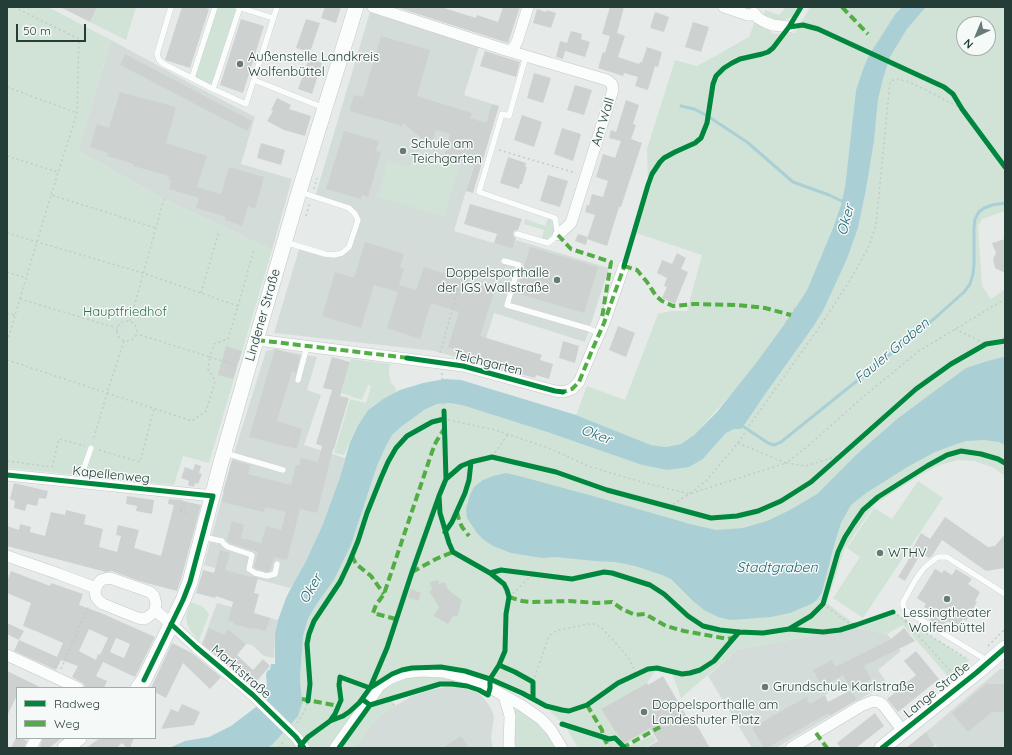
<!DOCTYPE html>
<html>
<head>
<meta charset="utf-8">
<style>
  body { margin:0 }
  #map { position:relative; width:1012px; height:755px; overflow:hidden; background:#e6ebe9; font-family:Quicksand,sans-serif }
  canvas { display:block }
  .frame { position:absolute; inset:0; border:8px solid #253d37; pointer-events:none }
  .legend { position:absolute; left:16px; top:687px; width:140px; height:52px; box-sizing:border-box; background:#f5f9f7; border:1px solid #a2aeaa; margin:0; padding:5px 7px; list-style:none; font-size:12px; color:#253d37 }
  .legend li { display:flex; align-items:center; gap:8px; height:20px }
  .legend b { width:20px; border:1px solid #a2aeaa }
  .north { position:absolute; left:956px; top:16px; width:40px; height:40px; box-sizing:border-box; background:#f5f9f7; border:1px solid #a2aeaa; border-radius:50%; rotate:224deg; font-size:11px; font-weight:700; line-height:16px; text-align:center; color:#253d37 }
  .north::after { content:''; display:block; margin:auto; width:14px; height:18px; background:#697a75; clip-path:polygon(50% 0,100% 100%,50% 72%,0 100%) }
  .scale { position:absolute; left:16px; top:24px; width:70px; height:18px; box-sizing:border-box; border:2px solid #253d37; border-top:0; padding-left:5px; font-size:12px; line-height:14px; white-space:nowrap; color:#253d37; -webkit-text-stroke:3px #f5f9f7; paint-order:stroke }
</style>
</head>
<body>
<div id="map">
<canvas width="1012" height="755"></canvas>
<div class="frame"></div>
<ul class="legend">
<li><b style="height:5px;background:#00873e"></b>Radweg</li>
<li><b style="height:5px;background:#53ad45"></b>Weg</li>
</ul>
<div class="north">N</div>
<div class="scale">50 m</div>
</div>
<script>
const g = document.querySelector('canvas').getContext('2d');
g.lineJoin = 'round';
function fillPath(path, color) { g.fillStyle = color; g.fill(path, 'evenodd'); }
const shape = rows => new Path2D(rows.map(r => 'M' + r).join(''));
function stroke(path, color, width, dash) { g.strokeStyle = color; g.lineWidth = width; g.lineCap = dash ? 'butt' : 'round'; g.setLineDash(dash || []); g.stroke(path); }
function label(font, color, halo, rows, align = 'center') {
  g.font = font + ' Quicksand,sans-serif'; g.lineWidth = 3; g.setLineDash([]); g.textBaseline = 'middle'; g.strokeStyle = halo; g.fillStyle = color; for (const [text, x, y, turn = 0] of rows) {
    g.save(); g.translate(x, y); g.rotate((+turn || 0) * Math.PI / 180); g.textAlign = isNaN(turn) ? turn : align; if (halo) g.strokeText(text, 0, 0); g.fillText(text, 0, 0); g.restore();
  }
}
fillPath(shape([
  [370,12,479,47,464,95,492,104,454,231,513,249,516,240,609,268,585,342,494,313,478,364,435,351,274,333,300,246,334,255,349,247,358,220,349,208,315,197],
  [111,40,188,82,255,117,241,164,292,179,272,250,164,199,78,151],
  [275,349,317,357,307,390,321,395,304,445,345,458,340,477,323,524,305,563,290,588,204,565,232,460,266,351],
  [217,603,278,620,275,634,274,658,264,656,252,645,246,644,241,650,233,643,218,659,202,645,202,643],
  [855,628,887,634,901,651,878,670,887,683,857,701,847,683,820,698,830,716,776,748,752,748,708,676,738,649],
  [1000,669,1005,669,1005,748,950,748,948,747,947,748,938,748,926,732],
  [451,686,463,688,476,692,482,696,491,708,494,716,491,738,493,748,354,748,375,720,385,712,412,696,430,690]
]), '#d4dcd9');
fillPath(shape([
  [7,7,48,7,111,40,78,151,164,199,272,250,239,362,233,364,237,369,209,463,183,456,174,485,7,468],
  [97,7,136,7,126,40,90,22],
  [215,7,240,7,213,89,192,78],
  [786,7,798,7,792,17,779,22,763,17,765,10,779,15],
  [810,7,902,7,896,13,869,55,863,69,856,90,845,187,841,205,833,228,807,290,786,322,756,363,736,389,694,435,681,444,666,447,651,445,576,415,587,386,625,400,658,314,671,311,687,311,702,255,633,232,648,185,647,149,675,60,697,66,749,37,755,21,768,27,773,34,795,33],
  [926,7,1005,7,1005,211,982,219,978,226,982,286,991,299,1005,289,1005,476,992,467,974,461,958,460,940,465,922,474,875,504,844,550,827,603,856,625,893,612,969,660,953,674,950,679,903,625,887,634,855,628,738,649,681,698,671,671,657,668,647,683,601,709,614,732,616,731,623,744,655,725,656,727,624,745,623,744,617,748,578,748,566,727,546,707,522,693,478,674,461,668,447,666,425,665,401,669,421,671,490,688,488,695,479,690,467,686,452,684,440,684,391,699,395,706,385,712,375,720,354,748,268,748,272,745,302,694,300,679,303,636,308,619,316,605,334,580,351,545,377,466,386,446,392,435,401,427,414,417,424,410,437,404,450,403,465,406,550,433,642,465,667,470,703,459,726,433,734,429,741,429,745,424,766,393,813,327,823,311,847,259,858,228,866,190,874,141,878,100,883,79,890,57,907,29],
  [964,24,988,24,988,48,964,48],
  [413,153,459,167,444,217,378,197,388,161,409,167],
  [549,216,555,218,558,235,548,243,541,241,544,230,524,224,525,219,545,226],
  [351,359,391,364,389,367,389,373,391,383,395,387,396,392,377,403,369,409,358,424,349,443,344,455,334,453,350,399,366,403,371,386,368,385,362,400,341,393],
  [918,481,943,498,863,618,833,598,860,557,847,548,874,508,892,519],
  [190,602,202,606,209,614,199,641,190,630,187,623,186,616],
  [521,705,562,748,510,748,510,716],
  [653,735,656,741,644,748,625,748]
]), '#d1e3d6');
fillPath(shape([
  [902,7,926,7,907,29,890,57,883,79,878,100,874,141,866,190,858,228,847,259,823,311,813,327,766,393,745,424,741,429,734,429,726,433,703,459,689,467,667,470,642,465,550,433,465,406,450,403,437,404,424,410,401,427,392,435,386,446,377,466,351,545,334,580,316,605,308,619,303,636,300,679,302,699,302,704,298,716,272,745,268,748,169,748,185,741,209,737,231,726,256,707,269,694,265,689,267,686,266,674,268,670,270,670,271,664,275,664,275,634,278,620,286,598,294,582,305,563,323,524,340,477,350,442,358,425,368,410,383,399,400,390,423,383,445,379,461,380,576,415,651,445,666,447,681,444,694,435,717,412,756,363,786,322,807,290,833,228,841,205,845,187,856,90,863,69,869,55,880,38,896,13],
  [1005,357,1005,445,999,442,984,440,966,441,954,445,935,452,909,466,866,493,851,505,841,523,835,542,822,592,817,600,811,604,790,613,771,617,746,619,730,620,718,617,704,610,693,601,671,579,662,575,635,566,615,562,595,561,555,557,542,558,511,553,493,546,484,540,477,533,467,518,466,509,470,495,474,487,483,480,493,476,506,473,519,476,593,496,690,524,716,530,743,528,767,521,790,510,817,494,857,454,897,419,936,390,966,368,984,362,999,358]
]), '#aad0d6');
stroke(shape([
  [681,106,694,109,706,115,747,142,793,182,829,195,846,203],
  [741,425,768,443,774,445,781,442,935,318,964,292,970,284,973,274,974,264,974,228,975,219,979,212,984,208,992,205,1005,203]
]), '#aad0d6', 3);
fillPath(shape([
  [60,7,97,7,90,22],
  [182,7,202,7,209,9,190,68,165,60],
  [325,7,341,7,336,23,321,18],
  [396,7,441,7,476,18,477,15,498,22,503,7,520,7,508,43],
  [610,7,624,7,617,33,625,36,618,57,639,64,640,62,642,62,647,47,662,52,658,67,655,66,648,90,635,86,638,77,624,73,623,76,598,68,603,52,605,53,610,36,602,34],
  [537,9,546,12,547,10,556,13,551,28,533,23],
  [655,12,669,17,664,32,650,28],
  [241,19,264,26,243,93,220,85],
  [306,19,320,23,310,52,296,48],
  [693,22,709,27,701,52,685,47],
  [571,31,582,34,581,39,590,42,585,57,565,51,563,59,556,57,560,41,567,43],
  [381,36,430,50,417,96,472,113,470,118,486,123,492,104,499,106,473,193,466,191,474,165,444,156,450,134,436,130,431,146,403,123,402,126,349,111,354,95,363,97],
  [485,51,520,62,516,77,480,66],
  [125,54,252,121,247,131,120,65],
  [309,58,322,63,312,94,298,89],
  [534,73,551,78,543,103,527,98],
  [575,85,592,90,584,115,567,110],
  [120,92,176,107,166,143,207,156,197,187,221,194,229,167,264,177,255,209,248,206,242,226,225,220,226,217,196,208,199,198,169,189,171,181,168,180,169,176,133,166,134,164,107,156,108,153,90,147,97,124,109,128],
  [277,98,291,105,289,109,311,116,305,136,284,130,267,121,273,111,271,110],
  [626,100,639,105,633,124,636,125,631,139,642,143,621,207,619,207,607,246,587,239,595,215,585,212,587,205,589,205,592,194,603,197,608,181,596,177,603,154,615,158,621,141,609,138,611,130,616,132],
  [522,115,542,122,534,147,514,140],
  [562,128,581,134,573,161,554,154],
  [344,131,379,141,376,151,381,152,368,197,362,195,361,199,326,189],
  [261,143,285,150,281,165,257,158],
  [508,157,526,163,525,167,527,167,522,184,520,184,519,189,500,183],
  [548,175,568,181,560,207,540,201],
  [470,204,522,219,518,230,514,231,513,233,514,237,516,238,513,249,494,243,497,234,464,224],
  [578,234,588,237,586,245,575,241],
  [1005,239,1005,273,995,268,993,259,996,253,992,243],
  [365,242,404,254,400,267,404,268,399,285,416,290,424,267,495,289,480,336,542,355,540,360,553,364,549,379,536,375,535,378,484,364,485,359,448,347,459,312,431,303,420,339,387,328,398,292,374,285,361,328,322,316,335,272,354,278],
  [530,247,598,267,584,313,516,293],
  [677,253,686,258,681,269,688,272,675,304,662,298,667,287,664,286,667,278,657,273,662,260,672,264],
  [618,326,635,333,626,357,609,350],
  [563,341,579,346,575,363,559,358],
  [226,346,242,351,233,379,218,375],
  [275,349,300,356,296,373,292,371,277,421,302,429,297,449,249,437],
  [332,357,350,362,340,396,349,398,334,449,333,449,317,513,300,509,287,560,274,557,270,571,267,572,257,569,254,567,258,552,230,543,227,541,232,521,244,525,241,538,261,543,266,526,281,530,286,512,265,507,264,512,222,502,224,492,223,492,232,460,250,465,248,474,291,485,296,465,299,465,301,458,318,462,322,446,316,444,332,390,323,388],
  [195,464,201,466,199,473,202,474,198,484,195,483,194,487,188,485,189,481,181,478,185,467,193,470],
  [14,483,48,491,46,499,39,498,37,506,27,504,25,511,14,508,15,501,10,499],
  [127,496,154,500,152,514,136,511,137,506,126,504],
  [169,499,183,500,183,501,201,505,181,579,177,591,139,581,112,571,106,572,7,546,7,526,19,530,20,524,31,527,30,532,45,536,51,512,65,515,66,510,86,515,84,524,103,529,99,547,117,552,121,536,116,535,118,525,139,530,134,548,161,556,174,505,168,504],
  [945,517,988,547,995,546,1005,534,1005,568,986,571,942,540,932,556,929,558,921,553,905,581,898,577,915,549,913,548,921,533,930,539],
  [220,550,230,553,225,570,251,577,251,576,258,578,254,593,259,594,254,613,270,618,266,631,253,628,253,629,233,624,234,622,228,621,233,602,216,596,215,598,196,593,203,570,214,573],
  [935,569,942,573,944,570,952,575,956,569,972,579,968,584,980,592,975,601,977,602,966,621,963,619,958,627,947,621,943,628,929,620,933,612,924,607,926,604,917,598],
  [11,571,50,586,51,583,83,594,79,605,101,613,155,637,135,677,103,662,96,676,107,681,104,688,85,688,84,684,81,682,72,677,78,666,61,660,56,670,14,651,19,640,57,657,63,643,36,631,23,626,31,603,7,593,7,581],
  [89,629,108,638,100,655,98,654,96,660,79,651],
  [116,638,130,644,124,658,110,652],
  [438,580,439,584,445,582,447,588,452,593,462,600,457,617,453,616,448,624,434,616,439,607,429,591,432,590,430,582],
  [411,589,421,593,418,601,408,597],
  [7,623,24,631,19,640,7,634],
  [209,628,224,635,228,629,246,644,237,655,253,670,263,659,270,666,256,682,249,676,246,680,203,644],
  [904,628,915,641,864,666,871,679,851,690,843,675,822,687,813,670,832,660,835,667,891,639],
  [172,643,192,653,221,677,210,689,183,663,166,698,155,692,155,688,151,688],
  [916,651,939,679,898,712,887,699,916,675,904,661],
  [7,671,42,688,17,688,17,695,7,716],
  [663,676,691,724,695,722,710,748,646,748,658,741,650,728,623,744,616,731,615,732,601,709,647,683,648,685],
  [986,684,1005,684,1005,712,992,712,968,732,952,713],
  [851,690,857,700,830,716,828,713,767,748,764,748,752,728,806,697,810,704,825,695,828,702],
  [182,704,200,712,194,725,161,729,171,709,178,712],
  [875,713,884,726,856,748,841,748,837,743],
  [926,732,935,745,931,748,906,748],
  [17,736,17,738,21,738,27,741,24,748,11,748],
  [461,736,469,748,442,748],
  [43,738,62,738,49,748,42,748,40,746],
  [100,738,134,738,130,748,127,748,122,743,116,748,86,748]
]), '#cdd2d0');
const lane = shape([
  [171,7,157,54,159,60,164,64,213,89,246,104,277,7],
  [238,7,273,18],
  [192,78,215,7],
  [254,80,324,108],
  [213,89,240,7],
  [517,234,548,243,558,235,555,218,479,192,502,114,509,116,526,56],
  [285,242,325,254,334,255,342,253,349,247,358,220,355,214,349,208,300,192],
  [504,261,519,265,507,305,590,329,600,334],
  [298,380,307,346],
  [225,453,283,470],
  [79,482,91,448],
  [203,537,222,541,224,544,228,547,252,555,249,569,255,573,267,576,275,574,277,564],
  [988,661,905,610,903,606,903,602,916,579,924,568,931,562,938,557,947,557,1005,594]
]);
const street = shape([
  [373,7,509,51,607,80,612,84,613,90,571,223,558,235],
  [724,7,748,15,752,15,754,13],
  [754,13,758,18,765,22,773,25,789,27],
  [509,51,514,47,517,42,528,7],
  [257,340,463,366,555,391,563,392,572,389,579,382,593,348,604,323,624,266],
  [7,475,213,496],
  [7,556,59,574,96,588],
  [110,578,150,592,154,596,156,604,155,610,153,613,148,617,144,619,138,618,103,604,99,601,96,597,95,592,97,585,101,580,105,579,110,578],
  [155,610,171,624,196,647,253,695],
  [7,655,78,688],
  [504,696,510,716,509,745,510,748],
  [296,737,304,748],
  [31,748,36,738],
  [335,748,380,685,391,678,404,673,421,671,443,672,466,678,490,688,521,705,541,719,551,730,562,748],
  [791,748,861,706,873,701,879,702,883,705,903,731]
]);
const secondary = shape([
  [138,688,144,680,183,600,190,582,220,466,248,368,299,192,356,7],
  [65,748,79,738],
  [882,748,976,673,1005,648]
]);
stroke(lane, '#c3c8c6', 6);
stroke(street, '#c3c8c6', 12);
stroke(secondary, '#c2c8c6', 16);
stroke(shape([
  [14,7,79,39,77,113,51,195],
  [7,87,77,113],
  [499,150,576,173],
  [7,156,58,172],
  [314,189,317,178],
  [306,216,310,202],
  [7,233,143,273,238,306,228,339,214,344,210,357,236,365],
  [7,272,26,278],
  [201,293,219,231],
  [20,299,117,328],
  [238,306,254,249],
  [7,313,15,315],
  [130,321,164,199],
  '117 331a10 10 0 1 1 20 0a10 10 0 1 1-20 0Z',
  [786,322,795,308],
  [955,329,986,344],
  [124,341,107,393,192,421,206,411,215,381,208,369,210,357,137,334],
  [7,342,51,195,156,228],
  [440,353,460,283],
  [7,360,107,393,93,441],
  [442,373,444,411],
  [738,443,786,463,808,446,863,397,919,351,1005,299],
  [99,450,140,462,154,409],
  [492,457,508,434],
  [7,461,52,467,59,439,85,446],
  [669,507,689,494,706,481,738,443,751,423,823,322,852,277,869,246,876,225,890,82,893,80,897,79,909,82,928,91,962,109],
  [180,510,184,508,185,504],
  [180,510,187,513],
  [509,597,532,575],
  [823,604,853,626],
  [893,612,903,619,954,675],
  [905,620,969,660],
  [988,646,1005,629],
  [61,669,89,605],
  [533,682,548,638,552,633,559,630,588,624,595,624,602,628,614,641,630,660,633,667,635,675],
  [390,700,395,706],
  [381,702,440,684,446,684],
  [302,704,302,694],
  [331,719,333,717,339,706,341,700,339,685,340,677,366,687],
  [297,723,305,711,308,701,310,684,307,644,309,634,314,621,340,582,358,541,367,513,381,478,396,448,407,436,432,422,444,419,495,430,549,448,588,466,638,481,689,494,786,463,806,466,843,454],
  [309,736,330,721,343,716,347,714],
  [615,738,618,735],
  [624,747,625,748],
  [279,748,285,739]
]), '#c2cbc7', 1.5, [2, 3]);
stroke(lane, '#fbfcfc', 5.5);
stroke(street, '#fbfcfc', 11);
stroke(secondary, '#fbfcfc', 15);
const streetBridge = shape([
  [253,695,296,737]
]);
stroke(streetBridge, '#c3c8c6', 12, []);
stroke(streetBridge, '#fbfcfc', 11);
stroke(shape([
  [842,7,868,34],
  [558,235,571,249,611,262,602,318],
  [624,266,637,270,647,282,656,296,662,301,673,306,694,304,737,305,765,308,791,315],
  [257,340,409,358],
  [559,392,563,392,572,389,579,382,593,348,604,323,625,264],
  [457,512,459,520,462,527,469,536],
  [352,556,356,564,371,576,384,594],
  [412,572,436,559,453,552],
  [509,597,522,601,532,602,569,601,597,603,612,602,622,609,635,615,645,614,666,626,684,631,728,639,735,637],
  [396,619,373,613,376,605,384,594,432,452,436,442,444,429],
  [302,699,339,706],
  [587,705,602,730,603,736,609,748],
  [816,733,827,748],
  [622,748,660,727]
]), '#53ad45', 4, [8, 4]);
stroke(shape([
  [789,27,803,25,818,29,944,87,953,94,962,109,1005,167],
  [624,266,648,185,652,174,660,162,664,158,675,152,695,143,701,138,707,123,713,84,716,76,724,68,732,63,740,59,762,54,768,52,773,48,789,27,801,7],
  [407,358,463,366,555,391,563,392],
  [7,475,213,496,190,582,183,600,144,680],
  [446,479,461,466,471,462,492,457,556,472,607,490,711,518,737,516,758,511,781,501,811,482,916,389,951,364,986,344,1005,341],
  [439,496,440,513,449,543,453,552,490,573,501,570,572,579,604,572,612,573,650,585,664,594,688,616,703,626,720,630,739,632,763,633,789,629,811,616,823,604,838,552,845,537,854,523,863,510,878,497,927,466,947,455,961,451,981,454,998,459,1005,463],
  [445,532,452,522,465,493,469,480,471,462],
  [171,624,196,647,253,695,296,737,304,748],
  [789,629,823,632,840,630,856,625,893,612],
  [499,665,515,672,533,682,533,699],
  [370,688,387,648,412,572,439,496,446,479,444,411],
  [362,699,370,688,392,674,402,670,412,668,441,667,465,671,490,679,522,693,546,706,562,710,569,711,587,705,618,683,648,669,657,668,682,674,690,673,700,670,714,661,739,632],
  [308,701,310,684,307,644,309,634,314,621,340,582,349,563,358,541,367,513,381,478,388,462,396,448,407,436,432,422,444,419],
  [330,721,335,714,341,700,339,685,340,677,370,688],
  [562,724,609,739,615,738,624,747],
  [301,748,300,746,308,737,330,721,343,716,349,712,359,703,362,699,370,705,440,684,452,684,467,686,479,690,488,695,490,688,490,679,499,665,505,651,506,614,509,597,507,590,504,584,490,573],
  [339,748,370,705],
  [882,748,976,673,1005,648]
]), '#00873e', 5);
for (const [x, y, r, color] of [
  [240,64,4,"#697a75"],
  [403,151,4,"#697a75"],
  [557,280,4,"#697a75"],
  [880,553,4,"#697a75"],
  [947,599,4,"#697a75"],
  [765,687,4,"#697a75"],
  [644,712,4,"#697a75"]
]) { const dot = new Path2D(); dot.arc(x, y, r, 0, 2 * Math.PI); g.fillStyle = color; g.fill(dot); stroke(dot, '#f5f9f7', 1.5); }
label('13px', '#253d37', '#f5f9f7', [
  ["Außenstelle Landkreis",248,57],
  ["Wolfenbüttel",248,72],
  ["Schule am",411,144],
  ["Teichgarten",411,159],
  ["Doppelsporthalle",549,273,"right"],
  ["der IGS Wallstraße",549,288,"right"],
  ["WTHV",888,553],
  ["Lessingtheater",947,613,"center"],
  ["Wolfenbüttel",947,628,"center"],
  ["Grundschule Karlstraße",773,687],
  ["Doppelsporthalle am",652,705],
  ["Landeshuter Platz",652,720]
], 'left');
label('13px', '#253d37', '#f5f9f7', [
  ["Am Wall",603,122,-73],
  ["Lindener Straße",263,315,-74],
  ["Teichgarten",488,363,14],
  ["Kapellenweg",111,475,6],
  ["Marktstraße",241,672,41],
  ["Lange Straße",937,690,-39]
]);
label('13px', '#31714a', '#f5f9f7', [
  ["Hauptfriedhof",125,312]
]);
label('italic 14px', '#226775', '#f5f9f7', [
  ["Oker",846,220,-75],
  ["Fauler Graben",892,351,-40],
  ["Oker",596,435,20],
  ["Stadtgraben",777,568],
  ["Oker",311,589,-60]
]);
</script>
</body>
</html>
